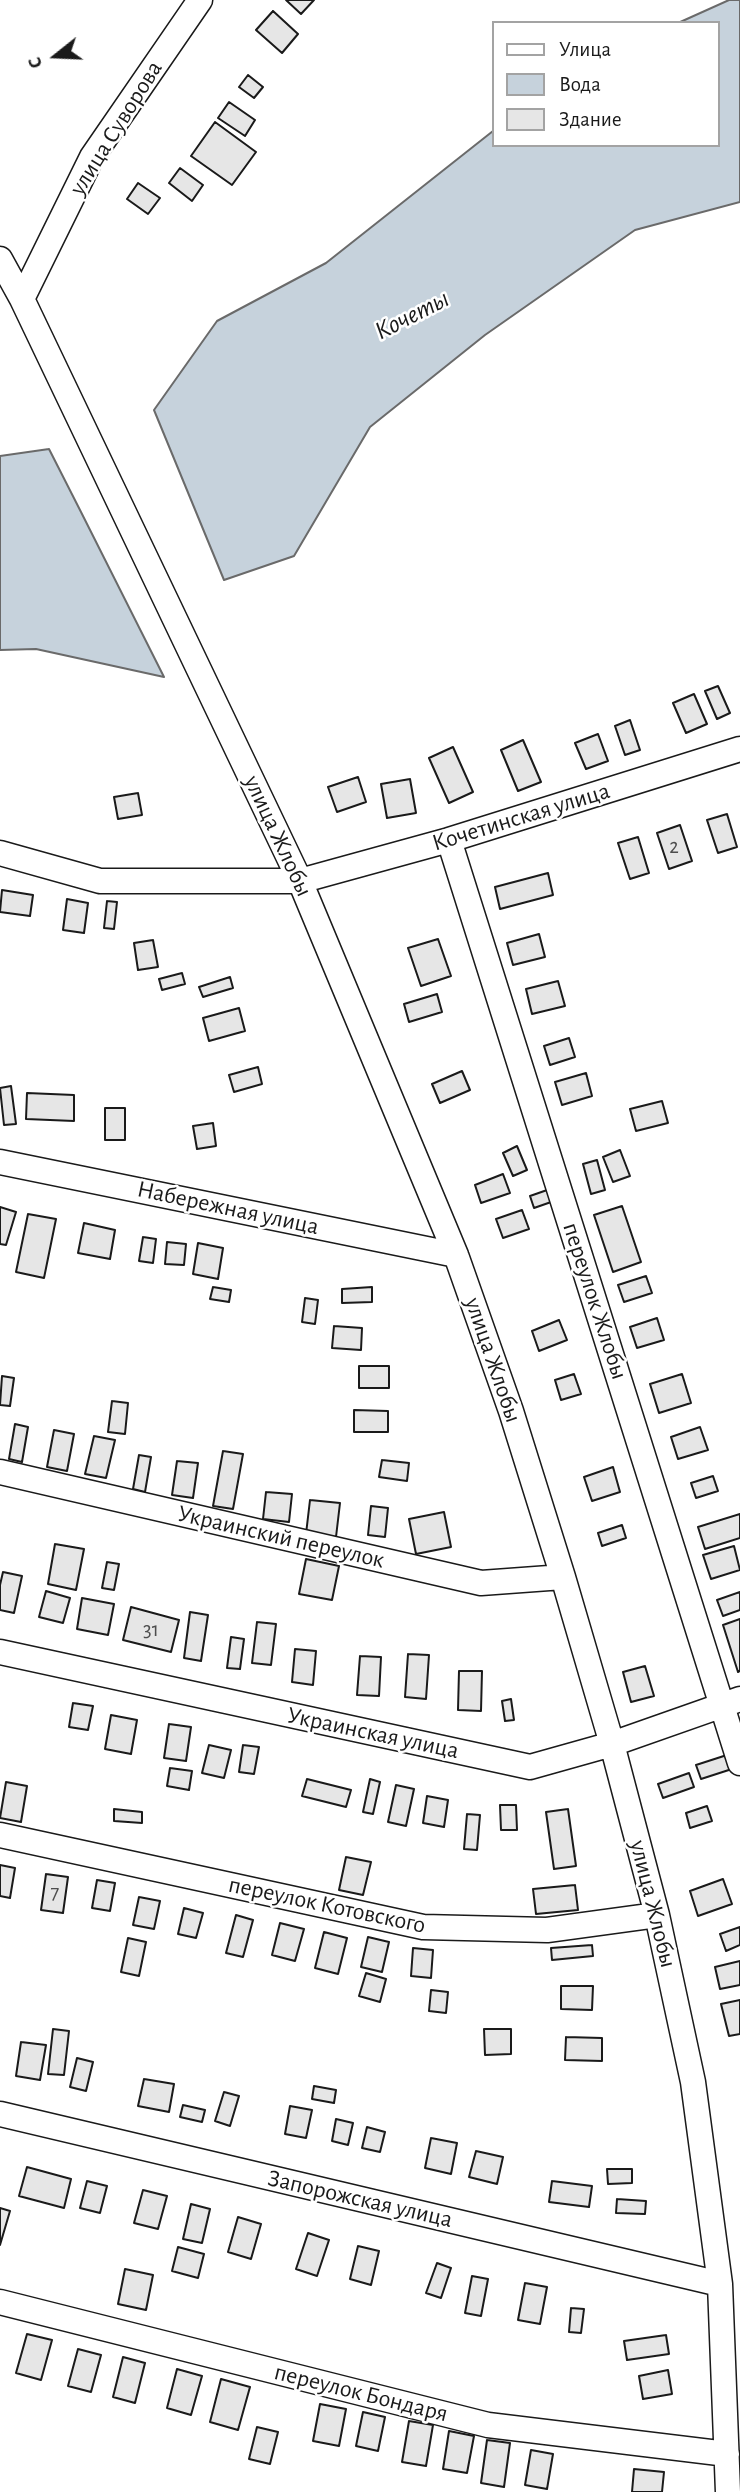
<!DOCTYPE html>
<html>
<head>
<meta charset="utf-8">
<style>
  body { margin:0 }
  #map { position:relative; width:740px; height:2492px; overflow:hidden; background:#fff; font-family:"Alegreya Sans",sans-serif }
  canvas { display:block }
  .legend { position:absolute; left:492px; top:21px; width:228px; height:126px; box-sizing:border-box; background:#fff; border:2px solid #a3a3a3; margin:0; padding:9px 12px; list-style:none; font-size:21px; color:#1a1a1a }
  .legend li { display:flex; align-items:center; gap:14px; height:35px }
  .legend b { width:35px; border:2px solid #a3a3a3 }
  .north { position:absolute; left:21px; top:21px; width:70px; height:70px; -webkit-text-stroke:5px #fff; paint-order:stroke; rotate:252deg; font-size:19px; font-weight:700; line-height:28px; text-align:center; color:#1a1a1a }
  .north::after { content:''; display:block; margin:auto; width:24px; height:32px; background:#1a1a1a; clip-path:polygon(50% 0,100% 100%,50% 72%,0 100%) }
</style>
</head>
<body>
<div id="map">
<canvas width="740" height="2492"></canvas>
<ul class="legend">
<li><b style="height:9px;background:#fff"></b>Улица</li>
<li><b style="height:19px;background:#c6d2dc"></b>Вода</li>
<li><b style="height:19px;background:#e6e6e6"></b>Здание</li>
</ul>
<div class="north">С</div>
</div>
<script>
const g = document.querySelector('canvas').getContext('2d');
g.lineJoin = 'round';
function fillPath(path, color) { g.fillStyle = color; g.fill(path, 'evenodd'); }
const shape = rows => new Path2D(rows.map(r => 'M' + r).join(''));
function stroke(path, color, width, dash) { g.strokeStyle = color; g.lineWidth = width; g.lineCap = dash ? 'butt' : 'round'; g.setLineDash(dash || []); g.stroke(path); }
function label(font, color, halo, rows, align = 'center') {
  g.font = font + ' "Alegreya Sans",sans-serif'; g.lineWidth = 5; g.setLineDash([]); g.textBaseline = 'middle'; g.strokeStyle = halo; g.fillStyle = color; for (const [text, x, y, turn = 0] of rows) {
    g.save(); g.translate(x, y); g.rotate((+turn || 0) * Math.PI / 180); g.textAlign = isNaN(turn) ? turn : align; if (halo) g.strokeText(text, 0, 0); g.fillText(text, 0, 0); g.restore();
  }
}
const water = shape([
  [729,0,740,0,740,202,635,230,485,335,370,427,294,556,224,580,154,410,217,321,326,263,493,131,493,145,717,145,717,23,678,23,729,0],
  [49,449,81,512,164,677,36,649,0,650,0,456,49,449]
]);
fillPath(water, '#c6d2dc');
stroke(water, '#6a6a6a', 2);
const building = shape([
  [286,0,314,0,301,14,286,0],
  [273,11,298,34,282,53,256,30,273,11],
  [248,75,263,87,254,98,239,87,248,75],
  [229,102,255,120,245,136,218,118,229,102],
  [215,122,256,152,232,185,191,156,215,122],
  [180,168,203,185,192,201,169,183,180,168],
  [138,183,160,198,148,214,127,199,138,183],
  [718,686,730,713,717,719,705,691,718,686],
  [694,694,707,724,686,733,673,703,694,694],
  [630,720,640,750,625,755,615,726,630,720],
  [598,734,608,761,586,769,575,743,598,734],
  [523,740,541,782,518,791,501,750,523,740],
  [453,747,473,792,449,803,429,758,453,747],
  [358,777,366,802,337,812,328,787,358,777],
  [410,779,416,813,387,818,381,784,410,779],
  [138,793,142,815,118,819,114,797,138,793],
  [727,814,737,847,718,853,707,820,727,814],
  [680,825,692,861,669,869,657,833,680,825],
  [638,837,649,873,630,879,618,843,638,837],
  [548,873,553,895,500,909,495,887,548,873],
  [2,890,33,895,30,916,0,912,2,890],
  [67,899,88,903,84,933,63,930,67,899],
  [107,901,117,902,114,929,104,928,107,901],
  [539,934,545,957,513,965,507,943,539,934],
  [438,939,451,976,421,986,408,948,438,939],
  [153,940,158,967,138,970,134,943,153,940],
  [182,973,185,984,162,990,159,979,182,973],
  [230,977,233,988,203,997,199,987,230,977],
  [558,981,565,1006,532,1014,526,989,558,981],
  [437,994,442,1012,409,1022,404,1004,437,994],
  [239,1008,245,1031,209,1041,203,1018,239,1008],
  [569,1038,575,1057,550,1065,544,1046,569,1038],
  [258,1067,262,1084,234,1092,229,1075,258,1067],
  [462,1071,470,1090,440,1103,432,1084,462,1071],
  [586,1073,592,1096,562,1105,555,1082,586,1073],
  [11,1086,16,1124,4,1125,0,1088,11,1086],
  [27,1093,74,1095,74,1121,26,1119,27,1093],
  [662,1101,668,1123,636,1131,630,1109,662,1101],
  [105,1108,125,1108,125,1140,105,1140,105,1108],
  [213,1123,216,1146,197,1149,193,1126,213,1123],
  [517,1146,527,1170,513,1176,503,1153,517,1146],
  [620,1150,630,1176,613,1182,603,1157,620,1150],
  [597,1160,605,1190,591,1194,583,1164,597,1160],
  [503,1174,510,1193,481,1203,475,1185,503,1174],
  [550,1189,554,1201,534,1208,530,1196,550,1189],
  [622,1206,641,1262,613,1272,594,1215,622,1206],
  [0,1207,16,1212,6,1245,0,1244,0,1207],
  [522,1210,529,1229,503,1238,496,1219,522,1210],
  [28,1214,56,1219,44,1278,16,1272,28,1214],
  [84,1223,115,1230,110,1259,78,1253,84,1223],
  [143,1237,156,1239,153,1263,139,1261,143,1237],
  [167,1242,186,1244,184,1265,165,1264,167,1242],
  [198,1243,223,1248,218,1279,193,1274,198,1243],
  [646,1276,652,1293,624,1302,618,1285,646,1276],
  [213,1287,231,1290,229,1302,210,1299,213,1287],
  [372,1287,372,1302,342,1303,342,1289,372,1287],
  [305,1298,318,1300,315,1324,302,1322,305,1298],
  [657,1318,664,1340,637,1348,630,1327,657,1318],
  [559,1320,567,1340,539,1351,532,1331,559,1320],
  [334,1326,362,1328,361,1350,332,1348,334,1326],
  [359,1366,389,1366,389,1388,359,1388,359,1366],
  [574,1374,581,1394,561,1400,555,1380,574,1374],
  [682,1374,691,1403,659,1413,650,1384,682,1374],
  [2,1376,14,1378,10,1406,0,1405,2,1376],
  [112,1401,128,1403,125,1434,108,1432,112,1401],
  [354,1410,388,1411,388,1432,354,1432,354,1410],
  [15,1424,28,1427,22,1462,9,1459,15,1424],
  [700,1427,708,1450,678,1459,671,1437,700,1427],
  [54,1430,74,1434,67,1471,47,1467,54,1430],
  [94,1436,115,1440,106,1478,85,1474,94,1436],
  [223,1451,243,1454,233,1509,213,1506,223,1451],
  [139,1455,151,1457,145,1492,133,1489,139,1455],
  [382,1460,409,1463,407,1481,379,1477,382,1460],
  [177,1461,198,1463,193,1498,172,1495,177,1461],
  [613,1467,620,1492,592,1501,584,1477,613,1467],
  [713,1476,718,1491,696,1498,691,1483,713,1476],
  [266,1492,292,1494,289,1522,263,1519,266,1492],
  [310,1500,340,1503,336,1537,306,1534,310,1500],
  [371,1506,388,1508,385,1537,368,1535,371,1506],
  [444,1512,451,1547,416,1554,409,1519,444,1512],
  [740,1514,740,1538,705,1549,698,1527,740,1514],
  [622,1525,626,1538,602,1546,598,1533,622,1525],
  [55,1544,84,1549,76,1590,48,1584,55,1544],
  [734,1546,740,1570,711,1579,703,1555,734,1546],
  [306,1559,339,1566,332,1600,299,1594,306,1559],
  [107,1562,119,1564,114,1590,102,1588,107,1562],
  [3,1572,22,1576,14,1613,0,1610,0,1585,3,1572],
  [46,1591,70,1598,63,1623,39,1617,46,1591],
  [740,1592,740,1610,723,1616,717,1600,740,1592],
  [82,1598,114,1604,108,1635,77,1629,82,1598],
  [131,1607,179,1620,171,1652,123,1640,131,1607],
  [190,1612,208,1615,201,1661,184,1658,190,1612],
  [740,1619,740,1671,738,1672,723,1625,740,1619],
  [257,1622,276,1624,271,1665,252,1663,257,1622],
  [231,1637,244,1639,240,1669,227,1668,231,1637],
  [295,1649,316,1651,313,1685,292,1682,295,1649],
  [408,1654,429,1655,426,1699,405,1697,408,1654],
  [360,1656,381,1657,379,1696,357,1695,360,1656],
  [645,1666,654,1696,631,1702,623,1672,645,1666],
  [459,1671,482,1671,481,1711,458,1710,459,1671],
  [511,1699,514,1720,505,1721,502,1701,511,1699],
  [73,1703,93,1706,88,1730,69,1727,73,1703],
  [111,1715,137,1720,131,1754,105,1749,111,1715],
  [169,1724,191,1727,186,1761,164,1758,169,1724],
  [209,1745,231,1750,224,1778,202,1773,209,1745],
  [243,1745,259,1747,254,1774,239,1772,243,1745],
  [730,1754,735,1768,701,1779,696,1765,730,1754],
  [170,1768,192,1771,189,1790,167,1786,170,1768],
  [689,1773,694,1787,663,1798,658,1784,689,1773],
  [307,1779,351,1790,346,1807,302,1796,307,1779],
  [370,1779,380,1782,373,1814,363,1812,370,1779],
  [6,1782,27,1786,21,1822,0,1818,6,1782],
  [396,1785,414,1789,406,1826,388,1822,396,1785],
  [427,1796,448,1800,444,1827,423,1823,427,1796],
  [500,1805,516,1805,517,1830,501,1830,500,1805],
  [707,1806,712,1821,690,1828,686,1813,707,1806],
  [114,1809,142,1812,142,1823,114,1821,114,1809],
  [568,1809,576,1866,554,1869,546,1812,568,1809],
  [467,1814,480,1815,477,1850,464,1849,467,1814],
  [346,1857,371,1862,363,1895,339,1890,346,1857],
  [0,1865,15,1868,10,1898,0,1896,0,1865],
  [46,1874,68,1877,63,1913,41,1910,46,1874],
  [723,1879,732,1904,698,1916,690,1891,723,1879],
  [97,1880,115,1883,110,1911,92,1908,97,1880],
  [575,1885,578,1910,536,1914,533,1889,575,1885],
  [139,1897,160,1901,154,1929,133,1925,139,1897],
  [184,1908,203,1913,196,1938,178,1934,184,1908],
  [236,1915,253,1920,243,1957,226,1953,236,1915],
  [280,1923,304,1929,295,1961,272,1955,280,1923],
  [740,1927,740,1945,726,1951,720,1934,740,1927],
  [324,1932,347,1938,338,1974,315,1968,324,1932],
  [368,1937,389,1942,382,1972,361,1967,368,1937],
  [128,1938,146,1942,139,1976,121,1972,128,1938],
  [592,1945,593,1956,552,1960,551,1948,592,1945],
  [413,1948,433,1950,431,1978,411,1976,413,1948],
  [740,1961,740,1985,720,1989,715,1967,740,1961],
  [366,1973,386,1979,380,2002,359,1996,366,1973],
  [561,1986,593,1986,592,2010,561,2009,561,1986],
  [431,1990,448,1992,446,2013,429,2011,431,1990],
  [740,2000,740,2034,729,2036,721,2004,740,2000],
  [53,2029,69,2031,64,2075,48,2074,53,2029],
  [484,2029,511,2029,511,2054,485,2055,484,2029],
  [566,2037,602,2038,602,2061,565,2060,566,2037],
  [21,2042,46,2045,40,2080,16,2076,21,2042],
  [77,2058,93,2062,86,2091,70,2087,77,2058],
  [144,2079,174,2084,169,2112,138,2106,144,2079],
  [314,2086,336,2090,334,2103,312,2099,314,2086],
  [224,2092,239,2096,230,2126,215,2121,224,2092],
  [183,2105,205,2110,202,2122,180,2117,183,2105],
  [290,2106,312,2110,306,2138,285,2134,290,2106],
  [336,2119,353,2123,348,2145,332,2141,336,2119],
  [367,2127,385,2132,380,2152,362,2148,367,2127],
  [431,2138,457,2143,451,2174,425,2168,431,2138],
  [476,2151,503,2157,497,2184,469,2177,476,2151],
  [27,2167,71,2179,64,2208,19,2196,27,2167],
  [607,2169,632,2169,632,2183,608,2184,607,2169],
  [87,2181,107,2186,100,2213,80,2208,87,2181],
  [552,2181,592,2186,589,2207,549,2202,552,2181],
  [143,2190,167,2196,158,2229,134,2223,143,2190],
  [617,2199,646,2201,645,2214,616,2213,617,2199],
  [191,2204,210,2209,202,2243,183,2239,191,2204],
  [0,2208,10,2211,0,2245,0,2208],
  [238,2217,261,2224,251,2259,228,2252,238,2217],
  [308,2233,329,2240,317,2276,296,2269,308,2233],
  [358,2246,379,2251,371,2285,350,2279,358,2246],
  [178,2247,204,2254,198,2278,172,2271,178,2247],
  [437,2263,451,2268,441,2298,426,2293,437,2263],
  [125,2269,153,2275,146,2310,118,2304,125,2269],
  [472,2276,488,2279,481,2316,465,2313,472,2276],
  [525,2283,547,2287,540,2324,518,2320,525,2283],
  [571,2308,584,2309,581,2333,569,2332,571,2308],
  [27,2334,52,2340,41,2380,16,2373,27,2334],
  [666,2335,669,2354,627,2360,624,2341,666,2335],
  [78,2349,101,2355,91,2392,68,2386,78,2349],
  [123,2357,145,2363,135,2403,113,2397,123,2357],
  [177,2369,202,2376,191,2415,167,2408,177,2369],
  [668,2370,672,2394,643,2399,639,2376,668,2370],
  [221,2379,250,2387,238,2430,210,2422,221,2379],
  [320,2404,346,2409,339,2446,313,2441,320,2404],
  [363,2412,385,2417,378,2451,356,2446,363,2412],
  [409,2421,433,2425,426,2466,402,2462,409,2421],
  [257,2427,278,2432,270,2464,249,2459,257,2427],
  [449,2431,474,2436,467,2473,443,2469,449,2431],
  [487,2440,510,2443,504,2487,481,2483,487,2440],
  [531,2450,553,2454,547,2489,525,2485,531,2450],
  [634,2469,664,2472,662,2492,632,2492,634,2469]
]);
fillPath(building, '#e6e6e6');
stroke(building, '#1a1a1a', 2);
const minor = shape([
  [0,259,22,299,300,881,456,1255,511,1411,563,1577,612,1744,657,1915,693,2082,720,2284,728,2492],
  [22,299,92,157,200,0],
  [449,840,740,1763],
  [0,853,100,881,300,881,449,840,740,749],
  [0,1162,456,1255],
  [0,1472,481,1583,563,1577],
  [0,1652,530,1767,612,1744,740,1699],
  [0,1835,423,1927,547,1930,657,1915],
  [0,2114,720,2284],
  [0,2302,488,2425,727,2454]
]);
stroke(minor, '#1a1a1a', 27);
stroke(minor, '#fff', 24);
label('21px', '#4d4d4d', null, [
  ["2",674,847],
  ["31",151,1630],
  ["7",55,1893]
]);
label('24px', '#1a1a1a', '#fff', [
  ["улица Суворова",116,128,-58],
  ["Кочетинская улица",521,817,-17],
  ["улица Жлобы",278,836,65],
  ["Набережная улица",228,1208,12],
  ["переулок Жлобы",595,1301,72],
  ["улица Жлобы",493,1360,71],
  ["Украинский переулок",281,1537,13],
  ["Украинская улица",373,1733,12],
  ["улица Жлобы",653,1904,76],
  ["переулок Котовского",327,1905,12],
  ["Запорожская улица",360,2199,13],
  ["переулок Бондаря",361,2393,14]
]);
label('italic 26px', '#1a1a1a', '#fff', [
  ["Кочеты",412,315,-27]
]);
</script>
</body>
</html>
